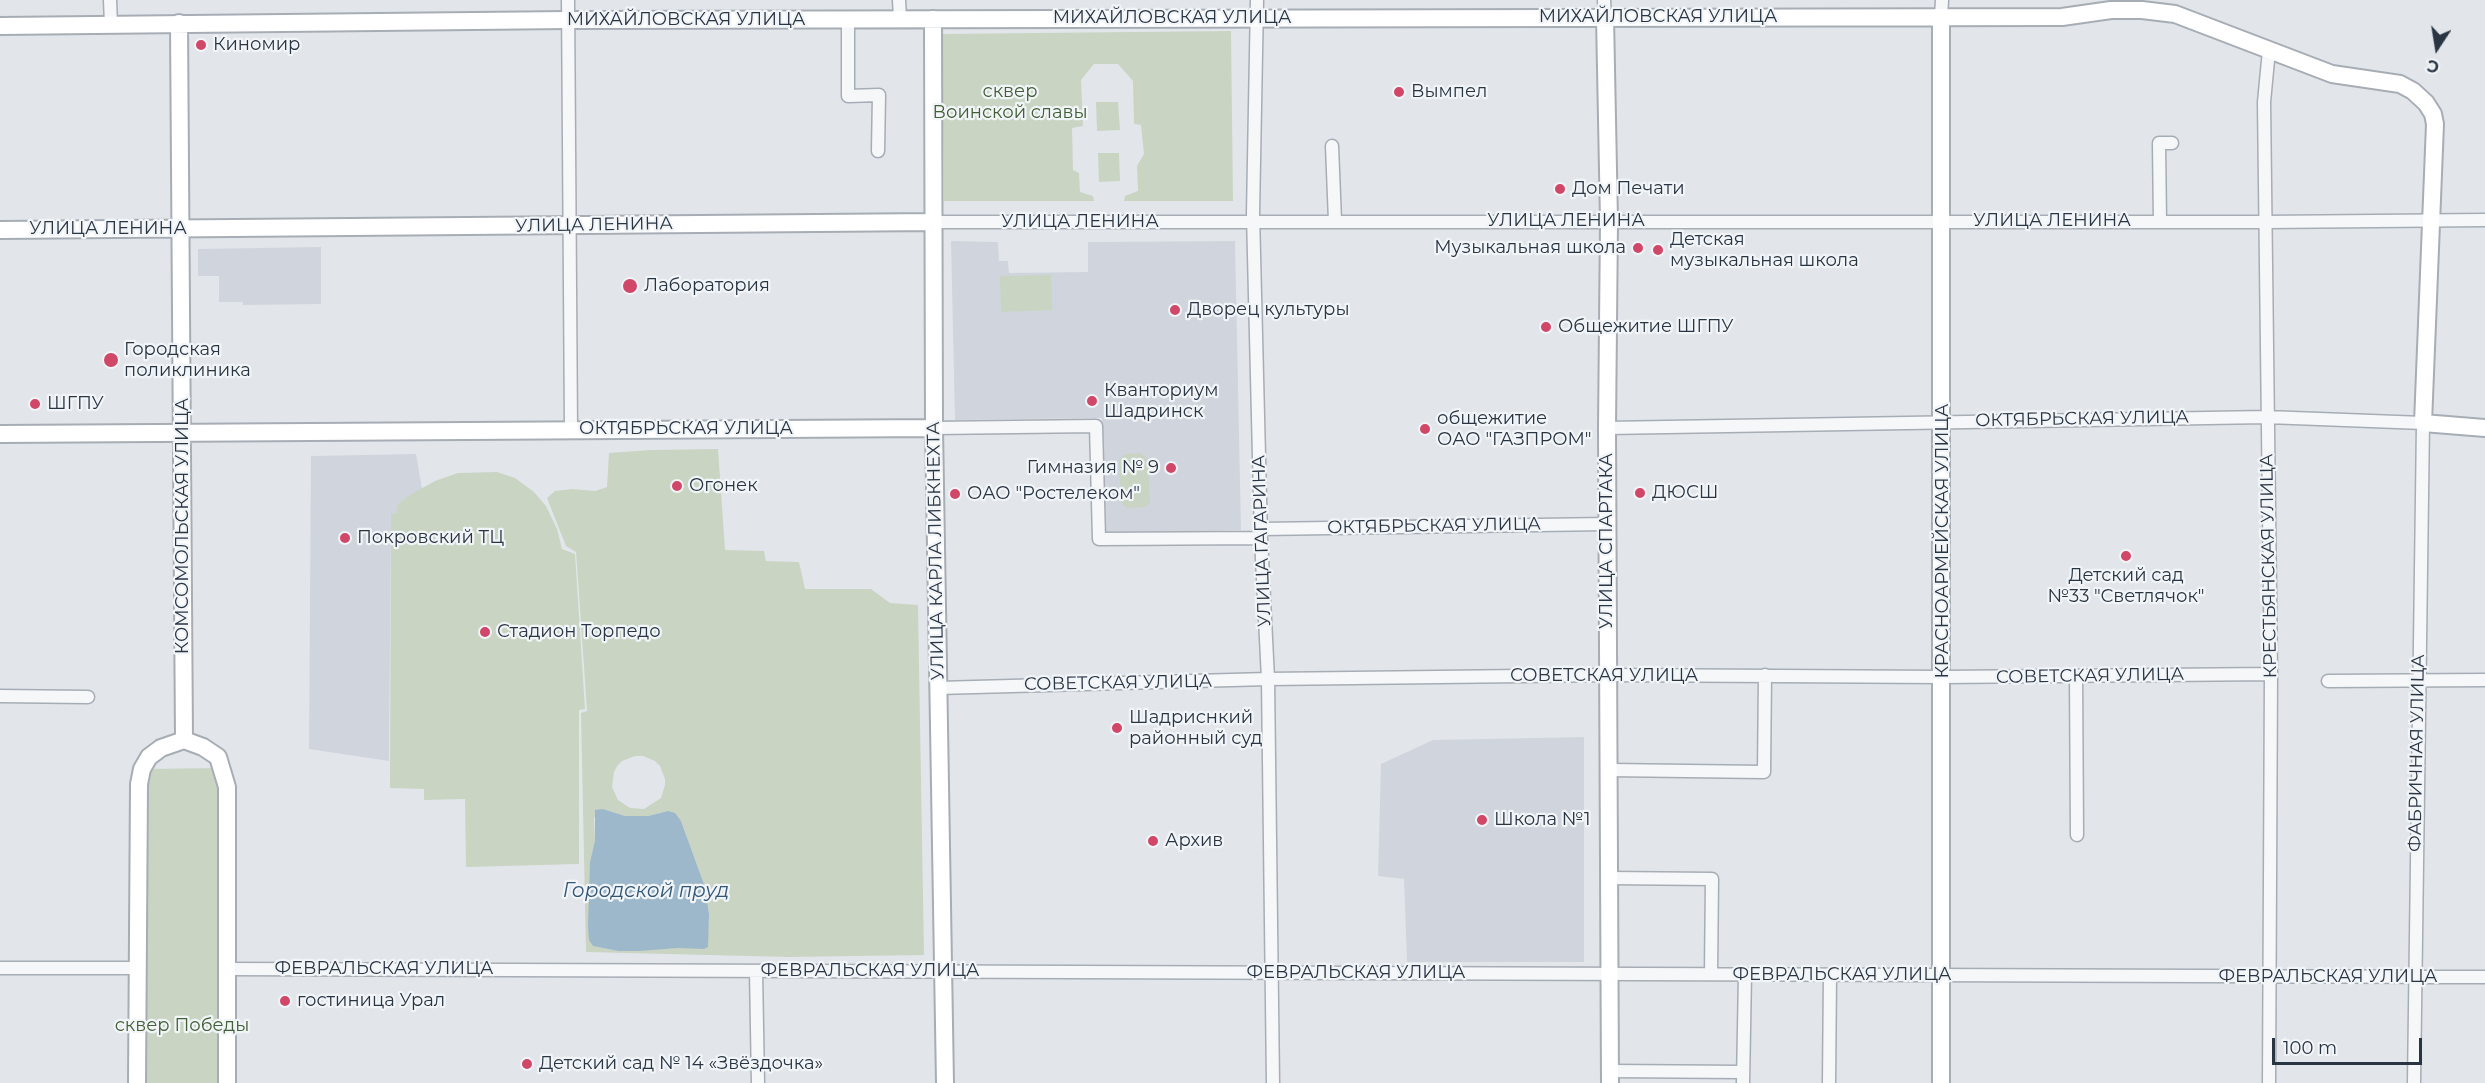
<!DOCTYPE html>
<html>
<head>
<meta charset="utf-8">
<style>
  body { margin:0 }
  #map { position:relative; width:2485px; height:1083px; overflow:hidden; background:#e2e6eb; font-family:Montserrat,sans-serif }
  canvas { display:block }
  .north { position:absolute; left:2407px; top:18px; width:60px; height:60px; -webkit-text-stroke:4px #f2f5f8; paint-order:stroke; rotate:192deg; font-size:16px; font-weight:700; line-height:24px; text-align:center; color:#2a3543 }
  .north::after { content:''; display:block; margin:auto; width:21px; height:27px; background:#2a3543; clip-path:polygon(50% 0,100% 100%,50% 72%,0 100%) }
  .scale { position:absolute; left:2272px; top:1038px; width:150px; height:27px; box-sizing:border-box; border:3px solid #2a3543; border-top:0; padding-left:8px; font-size:18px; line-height:21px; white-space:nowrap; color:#2a3543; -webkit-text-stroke:4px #f2f5f8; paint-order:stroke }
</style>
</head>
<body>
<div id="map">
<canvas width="2485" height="1083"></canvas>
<div class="north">С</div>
<div class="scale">100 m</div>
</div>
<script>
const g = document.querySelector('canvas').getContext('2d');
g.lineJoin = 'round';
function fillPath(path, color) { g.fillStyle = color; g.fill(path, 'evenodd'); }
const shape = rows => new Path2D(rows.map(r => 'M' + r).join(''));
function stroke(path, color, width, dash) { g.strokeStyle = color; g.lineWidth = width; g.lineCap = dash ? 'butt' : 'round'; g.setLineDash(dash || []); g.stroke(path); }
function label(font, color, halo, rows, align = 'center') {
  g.font = font + ' Montserrat,sans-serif'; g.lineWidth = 4.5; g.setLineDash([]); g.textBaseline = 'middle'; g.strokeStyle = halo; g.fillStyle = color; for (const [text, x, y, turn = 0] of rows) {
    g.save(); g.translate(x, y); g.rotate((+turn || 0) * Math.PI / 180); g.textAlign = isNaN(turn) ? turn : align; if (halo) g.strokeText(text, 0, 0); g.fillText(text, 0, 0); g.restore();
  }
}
fillPath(shape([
  [951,241,998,242,999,261,1008,261,1009,273,1088,272,1088,242,1235,241,1241,530,1105,533,1102,418,955,420],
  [321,247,321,304,243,305,243,302,219,302,219,276,198,276,198,249],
  [416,454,422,489,408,496,396,514,391,514,389,761,309,749,311,456],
  [1584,737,1584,962,1407,962,1404,879,1378,876,1381,764,1433,740]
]), '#d0d5dd');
fillPath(shape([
  [1231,31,1233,201,1124,201,1125,196,1138,191,1137,166,1144,154,1141,125,1134,124,1133,81,1118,64,1094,64,1081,80,1083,126,1072,128,1073,170,1079,173,1080,192,1093,196,1094,201,944,201,942,34],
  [1096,102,1118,102,1120,130,1097,131],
  [1098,153,1119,153,1120,181,1099,182],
  [1051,275,1052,310,1001,312,1000,276],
  [718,449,725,550,764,551,766,561,799,562,805,589,871,589,890,603,918,605,924,955,789,957,586,952,581,713,587,711,578,579,576,552,566,546,547,498,555,491,572,489,595,491,607,487,609,453,650,450],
  [635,756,643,756,655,761,660,766,665,779,665,785,661,798,644,809,630,808,618,800,612,787,614,772,617,766,622,761],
  [603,809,625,816,648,816,668,811,681,821,705,887,709,914,707,947,703,949,695,947,618,951,594,946,590,862,595,840,594,818],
  [1141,453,1148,460,1150,502,1145,507,1126,508,1121,502,1119,460,1125,454],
  [497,472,515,478,534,492,546,506,557,529,562,549,575,554,585,709,579,710,579,864,466,867,465,799,424,800,424,789,390,788,391,514,396,514,398,504,408,496,435,481,458,473],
  [223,768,227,1083,137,1083,142,769]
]), '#c9d4c3');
fillPath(shape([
  [603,809,625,816,648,816,668,811,675,813,681,821,705,887,709,914,708,947,704,949,678,948,639,951,618,951,593,946,589,940,588,926,590,862,595,840,595,810]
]), '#9db7cb');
const street = shape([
  [110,0,111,24],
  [568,0,571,429],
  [899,0,900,19],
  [1257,0,1253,214,1261,538,1268,679,1273,1083],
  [1604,0,1605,17],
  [1941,17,1942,0],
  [848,19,848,96,879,95,878,151],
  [2269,50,2264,102,2271,674,2269,1083],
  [1332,146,1335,221],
  [933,222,2266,222,2485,220],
  [2160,222,2159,143,2172,143],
  [934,428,1096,426,1099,539,1261,538],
  [1607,428,2267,417,2423,423,2414,1083],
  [1261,529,1607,524],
  [2076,676,2077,835],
  [2328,681,2485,680],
  [938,688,1268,679,1608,675,1943,677,2271,674],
  [0,696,88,697],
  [1609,770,1764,772,1765,675],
  [1609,878,1712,879,1711,974],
  [0,968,138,968],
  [227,969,2485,977],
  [756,971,758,1083],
  [1610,1071,1743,1072],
  [1743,1083,1745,974],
  [1829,1083,1830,975]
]);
const secondary = shape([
  [1605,17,1609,221,1607,428,1610,1083],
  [1941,17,1941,1083],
  [933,19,934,428,945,1083],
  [179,23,184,740],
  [0,26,568,20,2062,17,2111,10,2142,10,2175,14,2332,74,2400,84,2413,91,2426,103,2433,114,2435,124,2423,423,2485,428],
  [0,230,933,222],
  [0,434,934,428],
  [137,1083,139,784,142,769,149,757,161,748,184,740,203,747,218,757,227,787,227,1083]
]);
stroke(street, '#a7adb5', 15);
stroke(secondary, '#a7adb5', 20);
stroke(street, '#f5f7f9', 12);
stroke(secondary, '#fff', 16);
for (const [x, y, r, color] of [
  [201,45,6,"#d04768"],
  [1399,92,6,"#d04768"],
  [1560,189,6,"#d04768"],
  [1638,248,6,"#d04768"],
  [1658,250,6,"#d04768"],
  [630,286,8,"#d04768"],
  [1175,310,6,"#d04768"],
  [1546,327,6,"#d04768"],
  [111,360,8,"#d04768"],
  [1092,401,6,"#d04768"],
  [35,404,6,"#d04768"],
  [1425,429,6,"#d04768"],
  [1171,468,6,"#d04768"],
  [677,486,6,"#d04768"],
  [1640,493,6,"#d04768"],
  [955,494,6,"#d04768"],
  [345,538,6,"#d04768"],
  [2126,556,6,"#d04768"],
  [485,632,6,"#d04768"],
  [1117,728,6,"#d04768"],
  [1482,820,6,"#d04768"],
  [1153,841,6,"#d04768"],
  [285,1001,6,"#d04768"],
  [527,1064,6,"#d04768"]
]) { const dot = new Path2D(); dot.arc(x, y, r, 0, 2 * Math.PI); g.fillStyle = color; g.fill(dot); stroke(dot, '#f2f5f8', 2); }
label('18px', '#2a3543', '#f2f5f8', [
  ["МИХАЙЛОВСКАЯ УЛИЦА",1658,17],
  ["МИХАЙЛОВСКАЯ УЛИЦА",1172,18],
  ["МИХАЙЛОВСКАЯ УЛИЦА",686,20],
  ["УЛИЦА ЛЕНИНА",1566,221],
  ["УЛИЦА ЛЕНИНА",2052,221],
  ["УЛИЦА ЛЕНИНА",1080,222],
  ["УЛИЦА ЛЕНИНА",594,225,-1],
  ["УЛИЦА ЛЕНИНА",108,229],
  ["ОКТЯБРЬСКАЯ УЛИЦА",2082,419,-1],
  ["ОКТЯБРЬСКАЯ УЛИЦА",686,429],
  ["КОМСОМОЛЬСКАЯ УЛИЦА",183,526,-90],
  ["ОКТЯБРЬСКАЯ УЛИЦА",1434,526,-1],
  ["УЛИЦА ГАГАРИНА",1262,541,-92],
  ["УЛИЦА СПАРТАКА",1607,541,-90],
  ["КРАСНОАРМЕЙСКАЯ УЛИЦА",1943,541,-90],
  ["УЛИЦА КАРЛА ЛИБКНЕХТА",936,551,-91],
  ["КРЕСТЬЯНСКАЯ УЛИЦА",2269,566,-91],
  ["СОВЕТСКАЯ УЛИЦА",1604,676],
  ["СОВЕТСКАЯ УЛИЦА",2090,676,-1],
  ["СОВЕТСКАЯ УЛИЦА",1118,683,-1],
  ["ФАБРИЧНАЯ УЛИЦА",2417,753,-89],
  ["ФЕВРАЛЬСКАЯ УЛИЦА",384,969],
  ["ФЕВРАЛЬСКАЯ УЛИЦА",870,971],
  ["ФЕВРАЛЬСКАЯ УЛИЦА",1356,973],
  ["ФЕВРАЛЬСКАЯ УЛИЦА",1842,975],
  ["ФЕВРАЛЬСКАЯ УЛИЦА",2328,977]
]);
label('18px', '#2a3543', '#f2f5f8', [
  ["Киномир",213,45],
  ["Вымпел",1411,92],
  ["Дом Печати",1572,189],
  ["Детская",1670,240],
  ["музыкальная школа",1670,261],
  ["Музыкальная школа",1626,248,"right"],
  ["Лаборатория",644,286],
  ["Дворец культуры",1187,310],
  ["Общежитие ШГПУ",1558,327],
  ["Городская",124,350],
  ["поликлиника",124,371],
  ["Кванториум",1104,391],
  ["Шадринск",1104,412],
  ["ШГПУ",47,404],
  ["общежитие",1437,419],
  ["ОАО \"ГАЗПРОМ\"",1437,440],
  ["Гимназия № 9",1159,468,"right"],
  ["Огонек",689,486],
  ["ДЮСШ",1652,493],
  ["ОАО \"Ростелеком\"",967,494],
  ["Покровский ТЦ",357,538],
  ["Детский сад",2126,576,"center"],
  ["№33 \"Светлячок\"",2126,597,"center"],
  ["Стадион Торпедо",497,632],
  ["Шадриснкий",1129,718],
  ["районный суд",1129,739],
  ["Школа №1",1494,820],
  ["Архив",1165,841],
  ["гостиница Урал",297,1001],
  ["Детский сад № 14 «Звёздочка»",539,1064]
], 'left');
label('18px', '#425f37', '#f2f5f8', [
  ["сквер",1010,92],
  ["Воинской славы",1010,113],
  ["сквер Победы",182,1026]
]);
label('italic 20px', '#335877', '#f2f5f8', [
  ["Городской пруд",646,891]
]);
</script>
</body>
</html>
